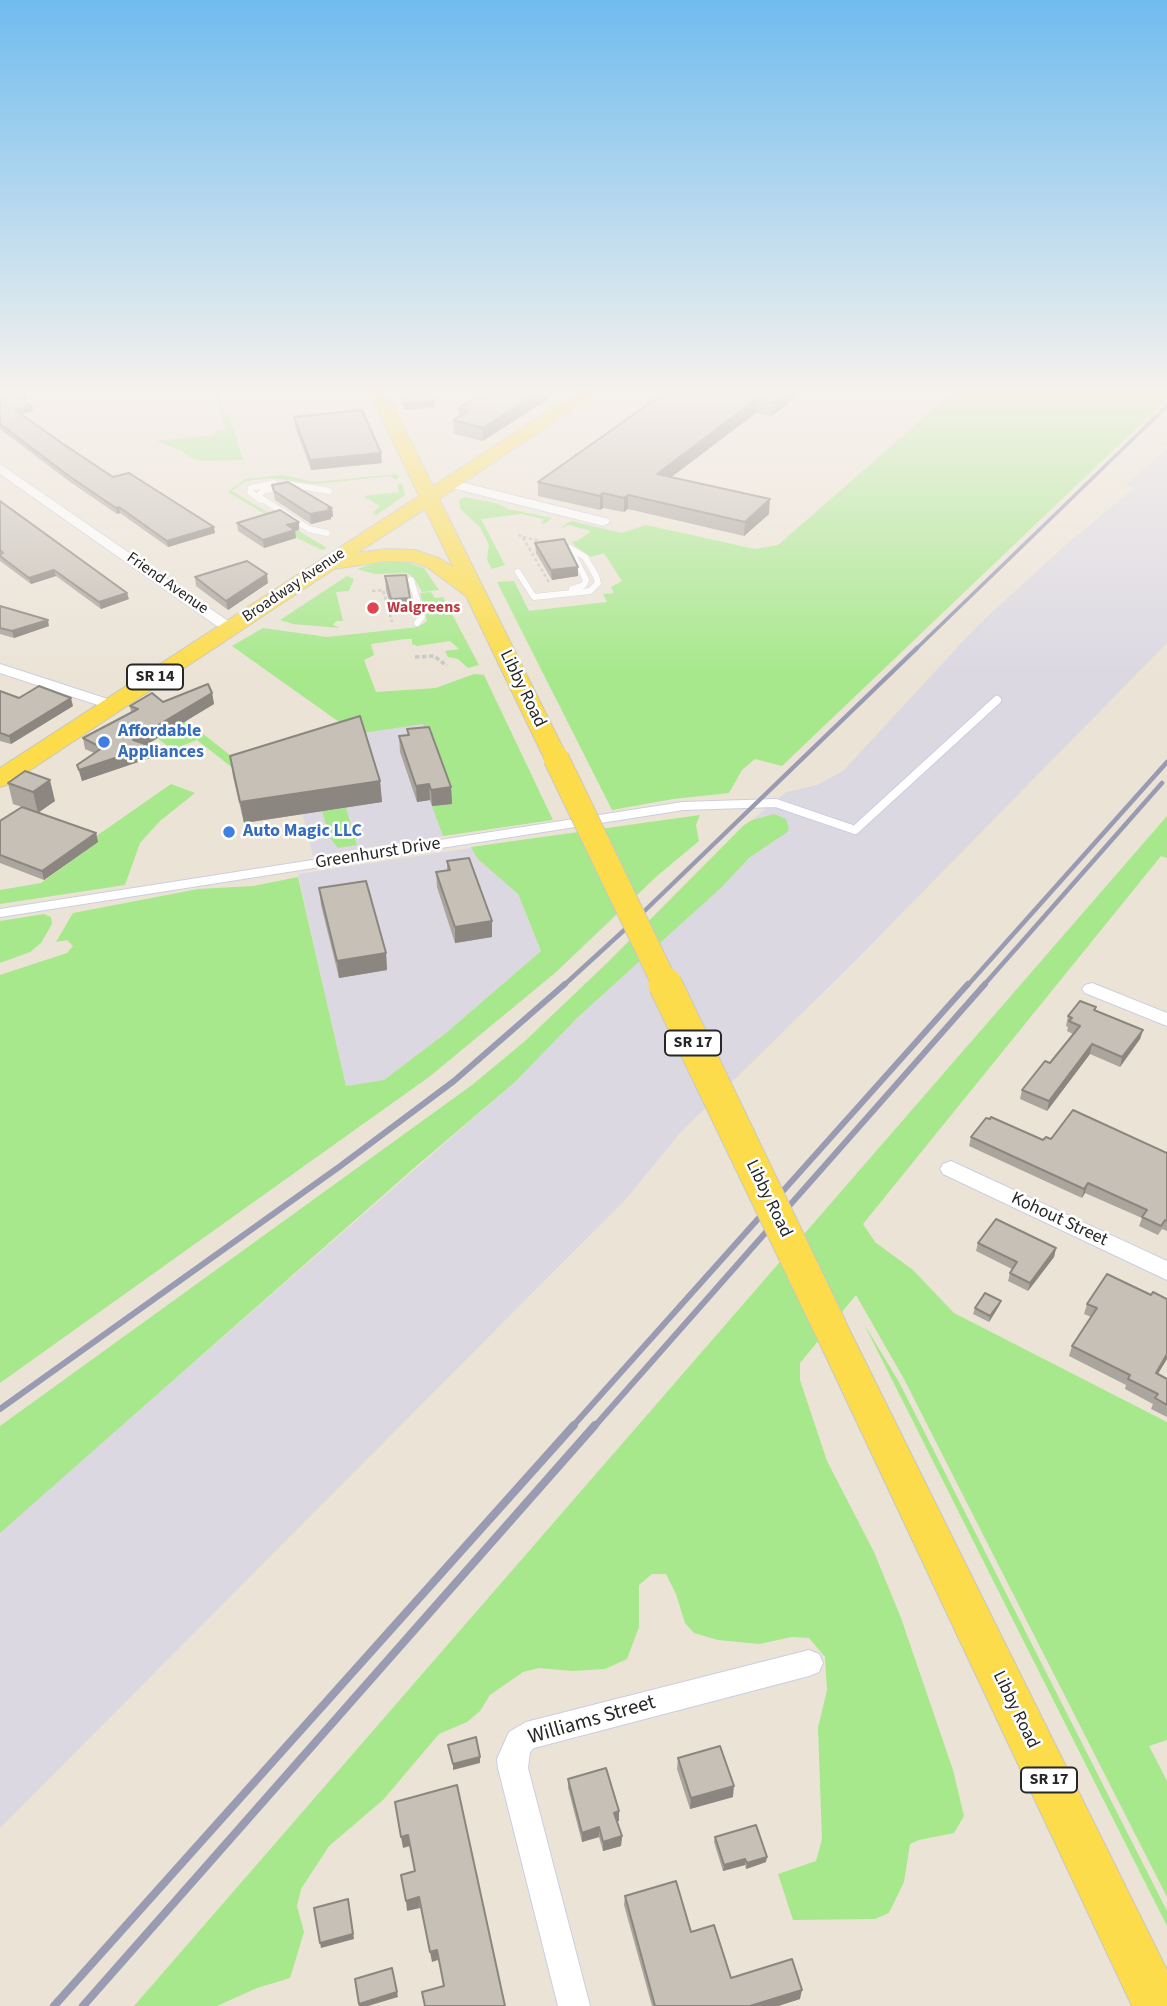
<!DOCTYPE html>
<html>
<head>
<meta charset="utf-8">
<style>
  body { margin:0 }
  canvas { display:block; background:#ebe3d6 }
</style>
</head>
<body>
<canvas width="1167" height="2006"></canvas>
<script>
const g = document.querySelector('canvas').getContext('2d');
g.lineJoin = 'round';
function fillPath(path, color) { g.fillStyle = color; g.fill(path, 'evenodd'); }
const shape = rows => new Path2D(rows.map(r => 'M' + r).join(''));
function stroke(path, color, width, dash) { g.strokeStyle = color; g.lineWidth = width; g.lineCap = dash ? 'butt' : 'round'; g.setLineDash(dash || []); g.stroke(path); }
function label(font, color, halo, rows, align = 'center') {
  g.font = font + ' "Source Sans 3",sans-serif'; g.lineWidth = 5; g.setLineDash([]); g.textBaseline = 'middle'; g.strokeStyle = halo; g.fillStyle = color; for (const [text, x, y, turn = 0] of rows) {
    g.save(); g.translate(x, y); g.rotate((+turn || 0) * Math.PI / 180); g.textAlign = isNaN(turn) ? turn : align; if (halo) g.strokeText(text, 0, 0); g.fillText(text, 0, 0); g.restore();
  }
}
fillPath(shape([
  [1167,449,1167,643,852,964,680,1133,626,1199,0,1828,0,1532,515,1082,578,1017,722,887,749,858,779,838,767,815,752,820,786,792,817,785,843,771,979,624,1067,544,1134,488,1126,484],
  [423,724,463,833,313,856,288,757,363,731],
  [497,844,541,951,446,1033,384,1080,346,1086,298,874]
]), '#dbd8e2');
fillPath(shape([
  [215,393,218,393,225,415,229,415,243,460,200,461,189,457,181,450,156,441,215,435,215,431,226,430],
  [952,393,1167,393,1167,399,782,766,755,759,742,770,729,793,673,799,612,810,497,582,514,581,529,611,607,602,603,594,614,593,611,587,622,581,604,553,591,557,575,546,572,542,579,540,591,531,569,525,560,528,571,521,622,533,646,525,755,549,778,545],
  [397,474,399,478,395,480,391,476,316,484,271,478,245,481,232,491,327,548,322,550,299,539,288,532,290,529,228,492,245,479,283,475,314,482],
  [402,483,405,495,377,515,374,514,373,512,380,506,363,496,399,492,397,485],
  [464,497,496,503,508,509,552,518,544,524,541,523,544,519,521,514,481,519,505,565,492,569,487,560,489,545,480,527,460,509,459,500],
  [400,560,424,568,439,590,422,592,414,578,407,573,375,574,357,569,380,561],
  [347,576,354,579,349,591,336,592,343,621,336,621,333,625,340,628,293,624,280,620],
  [431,592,435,598,443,597,479,665,468,668,458,659,448,657,445,651,459,649,450,641,417,646,412,644,412,639,405,639,371,644,374,655,364,660,376,692,436,688,474,674,484,675,553,820,443,836,432,806,452,803,423,724,356,734,232,646,263,628,327,637,418,627,427,621,420,593],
  [174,711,249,770,239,773,197,740,179,747,169,747,148,731,161,736,168,731],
  [171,784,195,793,160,821,140,843,125,885,0,904,0,890,41,883,98,842,92,839],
  [346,808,357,845,338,848,330,838,322,811],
  [774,814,786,819,789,829,786,833,749,858,722,887,578,1017,515,1082,414,1168,0,1533,0,1426,472,1085,525,1041,607,963,744,825,752,820],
  [700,815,696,825,699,841,657,876,555,973,429,1077,0,1383,0,975,67,953,73,946,67,940,56,942,73,913,198,889,253,886,298,877,346,1086,384,1080,446,1033,541,951,518,894,477,858,471,847],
  [1167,816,1167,858,1161,856,863,1224,875,1242,913,1270,954,1313,1167,1422,1167,1740,1149,1746,1167,1781,1167,1897,904,1379,856,1295,800,1363,800,1380,827,1461,874,1552,901,1618,953,1770,964,1816,954,1833,919,1840,910,1844,904,1882,889,1913,875,1919,793,1920,778,1874,816,1861,822,1839,818,1728,827,1690,825,1657,809,1638,792,1637,759,1644,718,1640,694,1633,685,1623,676,1594,666,1574,652,1574,639,1585,639,1627,627,1659,605,1669,572,1671,539,1668,523,1672,490,1695,480,1711,467,1722,439,1734,383,1800,329,1846,301,1889,297,1906,304,1932,290,1978,257,1988,217,2006,134,2006],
  [44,914,51,917,52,924,41,943,30,952,0,963,0,921],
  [864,1324,899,1382,1167,1911,1167,1926]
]), '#a7e88c');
const serviceFar1 = shape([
  [261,500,250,492,251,488,274,483],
  [327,533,309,529,258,496,263,491,288,484,329,491],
  [570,548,586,580,584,585,572,589],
  [518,572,534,597,590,591,598,583,596,576,585,557,570,548],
  [411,580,422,617,417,623]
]);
const service = shape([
  [0,913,683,806,776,803,855,830,997,700]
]);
const minor = shape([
  [909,393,931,393,939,397,933,400,909,393],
  [0,464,234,625,234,631,224,631,0,474,0,464],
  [452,480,609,519,610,522,604,526,448,487,448,481,452,480],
  [0,664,117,702,120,705,117,708,107,708,0,673,0,664],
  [1092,983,1167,1013,1167,1026,1085,993,1082,989,1085,985,1092,983],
  [951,1161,1167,1261,1167,1280,943,1174,940,1169,943,1164,951,1161],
  [809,1650,819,1654,823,1663,819,1672,809,1676,534,1748,530,1752,528,1768,590,2006,558,2006,498,1768,497,1759,509,1732,526,1722,809,1650]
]);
const primary = shape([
  [370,393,387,393,433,486,576,393,596,393,439,499,568,758,565,763,556,765,547,763,544,758,466,596,427,567,412,562,386,561,334,569,9,784,0,787,0,768,419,496,370,393],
  [425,509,453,567,441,559,415,550,386,549,357,553,425,509],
  [830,1313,843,1317,848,1327,1167,1970,1167,2006,1132,2006,812,1327,817,1317,830,1313]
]);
stroke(serviceFar1, '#cbcee2', 7);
stroke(service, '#cbcee2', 10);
stroke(minor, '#cbcee2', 2);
stroke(primary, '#c7c7c7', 2);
stroke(shape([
  [518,535,522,536,550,584],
  [523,537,549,543],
  [372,591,383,590,392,622]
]), '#c7c7c7', 2.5, [3.5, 2.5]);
stroke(shape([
  [415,657,434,656,447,666]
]), '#c7c7c7', 3.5, [4.5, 2.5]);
stroke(serviceFar1, '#fff', 6);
stroke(service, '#fff', 8);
fillPath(minor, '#fff');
fillPath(primary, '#fcdc4a');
stroke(shape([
  [915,650,1167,406]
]), '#999bb3', 3.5);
stroke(shape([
  [563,986,632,923,917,648],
  [967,986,1167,762],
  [983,986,1162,783]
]), '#999bb3', 4.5);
stroke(shape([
  [0,1409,339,1167,454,1081,565,984],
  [572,1427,968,984],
  [594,1427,985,984]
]), '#999bb3', 6);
stroke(shape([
  [54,2006,574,1425],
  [83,2006,595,1425]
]), '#999bb3', 8);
const primaryBridgeFar1 = shape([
  [556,758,666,986]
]);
const primaryBridge = shape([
  [665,984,830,1327]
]);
stroke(primaryBridgeFar1, '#c7c7c7', 27, []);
stroke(primaryBridge, '#c7c7c7', 35, []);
stroke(primaryBridgeFar1, '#fcdc4a', 25);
stroke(primaryBridge, '#fcdc4a', 33);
fillPath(shape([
  [0,393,27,400,25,401,33,411,21,414,113,477,215,533,168,547,120,513,117,514,70,482,0,429],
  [396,393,430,393,435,407,405,410],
  [485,393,483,441,454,434,453,420,459,417,458,408],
  [664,393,801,393,772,416,756,413,671,477,769,514,744,536,628,509,624,512,603,508,600,510,538,496,538,482],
  [294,417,382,463,311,470,295,427],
  [272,485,332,508,333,517,331,517,331,519,311,524,275,500],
  [0,501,129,599,101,609,56,576,31,584,0,561],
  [299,522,299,530,295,531,296,538,264,548,238,531,237,523],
  [535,543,578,567,578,576,552,580,536,553],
  [385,576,411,612,393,614,386,591],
  [195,577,268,583,228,610,196,586],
  [0,606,49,626,14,638,0,634],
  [0,691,19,698,73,706,11,744,0,741],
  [212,693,214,704,146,745,151,746,153,757,82,781,77,765,94,753,85,749,83,738,131,712,130,706,163,702],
  [407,729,451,787,452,804,432,806,430,800,417,802,400,752,399,736,408,735],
  [230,756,380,781,382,802,244,823,233,777],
  [25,771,55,801,38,812,96,833,98,842,44,880,0,863,0,821,22,807,13,804,8,783],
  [447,861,492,937,455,943,437,887,436,872,447,870],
  [319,888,386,953,387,970,339,978,321,905],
  [1095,1010,1143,1030,1140,1039,1120,1067,1090,1054,1047,1111,1020,1099,1022,1090,1050,1063,1073,1034,1067,1031,1068,1027,1066,1026,1068,1016],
  [971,1137,1043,1140,1051,1139,1167,1153,1167,1231,1162,1229,1158,1235,1139,1226,1142,1218,1085,1193,1082,1198,969,1146],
  [978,1243,1056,1248,1054,1257,1028,1291,1008,1281,1010,1273,1012,1269,976,1251],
  [1151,1295,1167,1299,1167,1359,1158,1374,1167,1379,1167,1417,1151,1409,1153,1404,1125,1389,1126,1385,1069,1356,1072,1346,1091,1317,1084,1314,1087,1304],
  [1001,1301,999,1306,989,1322,973,1314,975,1308],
  [678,1758,733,1797,690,1809,677,1769],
  [568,1779,619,1811,619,1821,617,1821,622,1836,621,1846,603,1851,599,1837,582,1842,568,1788],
  [715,1837,766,1862,746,1869,745,1865,723,1871,714,1842],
  [625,1896,691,1932,731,1978,800,1999,778,2006,652,2006,624,1905]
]), '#aaa59d');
fillPath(shape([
  [537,393,558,393,483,441,483,428],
  [785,393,801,393,772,416,773,403],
  [26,395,27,400,20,402,18,397],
  [757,399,756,413,657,488,657,474],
  [434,401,435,407,405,410,404,404],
  [32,406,33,411,16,416,15,410],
  [381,453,382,463,311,470,310,460],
  [603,493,603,508,600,510,600,496],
  [628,495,628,509,624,512,624,498],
  [770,499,769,514,744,536,745,522],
  [119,507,120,513,117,514,116,508],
  [332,508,333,517,331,517,331,519,311,524,310,514],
  [299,522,299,530,295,531,296,538,264,548,263,540,287,525],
  [214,527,215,533,168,547,167,541],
  [578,567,578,576,552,580,551,570],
  [54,570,56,576,31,584,29,578],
  [267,574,268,583,228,610,226,601],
  [127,593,129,599,101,609,99,602],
  [410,598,411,612,393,614,391,599],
  [48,620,49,626,14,638,12,631],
  [212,693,214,704,136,751,133,740],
  [71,698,73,706,11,744,9,736],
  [151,746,153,757,82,781,79,770],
  [50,780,55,801,38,813,33,792],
  [380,781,382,802,244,823,240,802],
  [429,784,430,800,417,802,416,786],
  [451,787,452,804,432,806,431,790],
  [96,833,98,842,44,880,42,871],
  [492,921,492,937,455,943,455,927],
  [386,953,387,970,339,978,337,961],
  [1143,1030,1140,1039,1120,1067,1122,1057],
  [1092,1044,1090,1054,1047,1111,1049,1101],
  [1088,1183,1085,1193,1082,1198,1084,1189],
  [1056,1248,1054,1257,1028,1291,1030,1283],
  [1001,1301,999,1306,989,1322,990,1316],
  [1167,1354,1167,1359,1152,1383,1156,1373],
  [480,1757,480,1763,453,1770,453,1764],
  [734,1786,733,1797,690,1809,691,1798],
  [619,1811,619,1821,614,1822,614,1813],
  [599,1827,599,1837,582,1842,582,1833],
  [408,1835,410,1846,403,1848,401,1837],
  [622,1836,621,1846,603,1851,603,1842],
  [767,1857,766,1862,746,1869,747,1863],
  [745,1859,745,1865,723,1871,724,1865],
  [419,1897,420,1908,407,1911,406,1901],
  [348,1899,354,1939,321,1948,320,1943],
  [437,1950,438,1960,432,1962,430,1952],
  [802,1990,800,1999,778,2006,750,2006],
  [397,1992,398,1997,368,2006,359,2006,359,2004]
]), '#8b867f');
const building = shape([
  [0,393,23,393,26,395,18,397,32,406,15,410,63,444,113,477,129,473,214,527,167,541,119,507,116,508,69,476,0,424,0,393],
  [399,393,430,393,434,401,404,404,399,393],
  [485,393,537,393,483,428,453,420,469,411,458,408,485,393],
  [664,393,785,393,773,403,757,399,657,474,770,499,745,522,628,495,624,498,603,493,600,496,538,482,664,393],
  [362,410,381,453,310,460,294,417,362,410],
  [288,482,332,508,328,508,331,510,310,514,274,491,272,485,288,482],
  [0,501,127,593,99,602,54,570,29,578,0,556,0,554,3,553,0,550,0,501],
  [280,510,299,522,287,525,295,530,263,540,237,523,280,510],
  [564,539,578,567,551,570,535,543,564,539],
  [247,561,267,574,226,601,195,577,247,561],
  [406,575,410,598,391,599,385,576,406,575],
  [0,606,48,620,12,631,0,628,0,606],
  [208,684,212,693,133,740,151,746,79,770,77,765,102,748,83,738,138,709,130,706,152,693,163,702,208,684],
  [39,686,71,698,9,736,0,733,0,691,19,698,39,686],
  [360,716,380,781,240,802,230,756,360,716],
  [429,727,451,787,431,790,429,784,416,786,399,736,409,735,407,729,429,727],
  [25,771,50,780,33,792,8,783,25,771],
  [22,807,96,833,42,871,0,855,0,821,22,807],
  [469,858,492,921,455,927,436,872,450,870,447,861,469,858],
  [366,881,386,953,337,961,319,888,366,881],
  [1080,1001,1096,1007,1094,1010,1143,1030,1122,1057,1092,1044,1049,1101,1022,1090,1045,1061,1050,1063,1080,1026,1069,1021,1072,1018,1068,1016,1080,1001],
  [1073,1110,1167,1153,1167,1221,1165,1220,1161,1226,1142,1217,1147,1210,1088,1183,1084,1189,971,1137,986,1118,990,1119,991,1117,1043,1140,1046,1137,1051,1139,1073,1110],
  [996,1219,1056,1248,1030,1283,1010,1273,1017,1262,978,1243,996,1219],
  [1107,1274,1151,1295,1153,1292,1167,1299,1167,1354,1156,1373,1167,1379,1167,1405,1155,1398,1158,1394,1128,1379,1130,1375,1072,1346,1097,1308,1087,1304,1107,1274],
  [985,1293,1001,1301,990,1316,975,1308,985,1293],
  [476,1737,480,1757,453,1764,448,1745,476,1737],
  [720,1746,734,1786,691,1798,678,1758,720,1746],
  [606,1768,619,1811,614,1813,622,1836,603,1842,599,1827,582,1833,568,1779,606,1768],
  [457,1785,505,2006,425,2006,422,1992,444,1986,437,1950,430,1952,419,1897,406,1901,401,1875,415,1871,408,1835,401,1837,395,1802,457,1785],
  [756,1825,767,1857,747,1863,745,1859,724,1865,715,1837,756,1825],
  [676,1881,691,1932,714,1925,731,1978,792,1959,802,1990,750,2006,655,2006,625,1896,676,1881],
  [348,1899,353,1934,320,1943,314,1908,348,1899],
  [392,1968,397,1992,359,2004,355,1979,392,1968]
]);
fillPath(building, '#c6c0b6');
stroke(building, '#8b867f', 2);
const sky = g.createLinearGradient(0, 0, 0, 674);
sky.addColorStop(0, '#70bcef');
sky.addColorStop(0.58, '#f6f2ed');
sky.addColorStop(1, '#f6f2ed00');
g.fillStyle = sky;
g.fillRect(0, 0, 1167, 674);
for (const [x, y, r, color] of [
  [373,608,7,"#e0444e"],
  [104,742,7,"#3f7fe0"],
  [229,832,7,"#3f7fe0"]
]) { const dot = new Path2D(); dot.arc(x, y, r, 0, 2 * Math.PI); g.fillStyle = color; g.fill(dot); stroke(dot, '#fff', 2.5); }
label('16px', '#272727', '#fff', [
  ["Friend Avenue",167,584,35],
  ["Broadway Avenue",294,586,-34]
]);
label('bold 16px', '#be3a42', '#fff', [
  ["Walgreens",387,608]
], 'left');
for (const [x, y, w] of [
  [155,677,56],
  [693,1043,56],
  [1049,1780,56]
]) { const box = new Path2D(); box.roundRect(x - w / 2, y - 12.5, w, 25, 5); g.fillStyle = '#fff'; g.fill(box); stroke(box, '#272727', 2); }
label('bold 16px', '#272727', null, [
  ["SR 14",155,677],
  ["SR 17",693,1043],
  ["SR 17",1049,1780]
]);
label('18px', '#272727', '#fff', [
  ["Libby Road",522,689,64],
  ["Greenhurst Drive",378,854,-9],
  ["Libby Road",768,1199,64],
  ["Kohout Street",1059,1220,25],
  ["Libby Road",1015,1710,64]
]);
label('bold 18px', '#366cbe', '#fff', [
  ["Affordable",118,732],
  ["Appliances",118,753],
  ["Auto Magic LLC",243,832]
], 'left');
label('21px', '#272727', '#fff', [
  ["Williams Street",592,1721,-16]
]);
</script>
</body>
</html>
